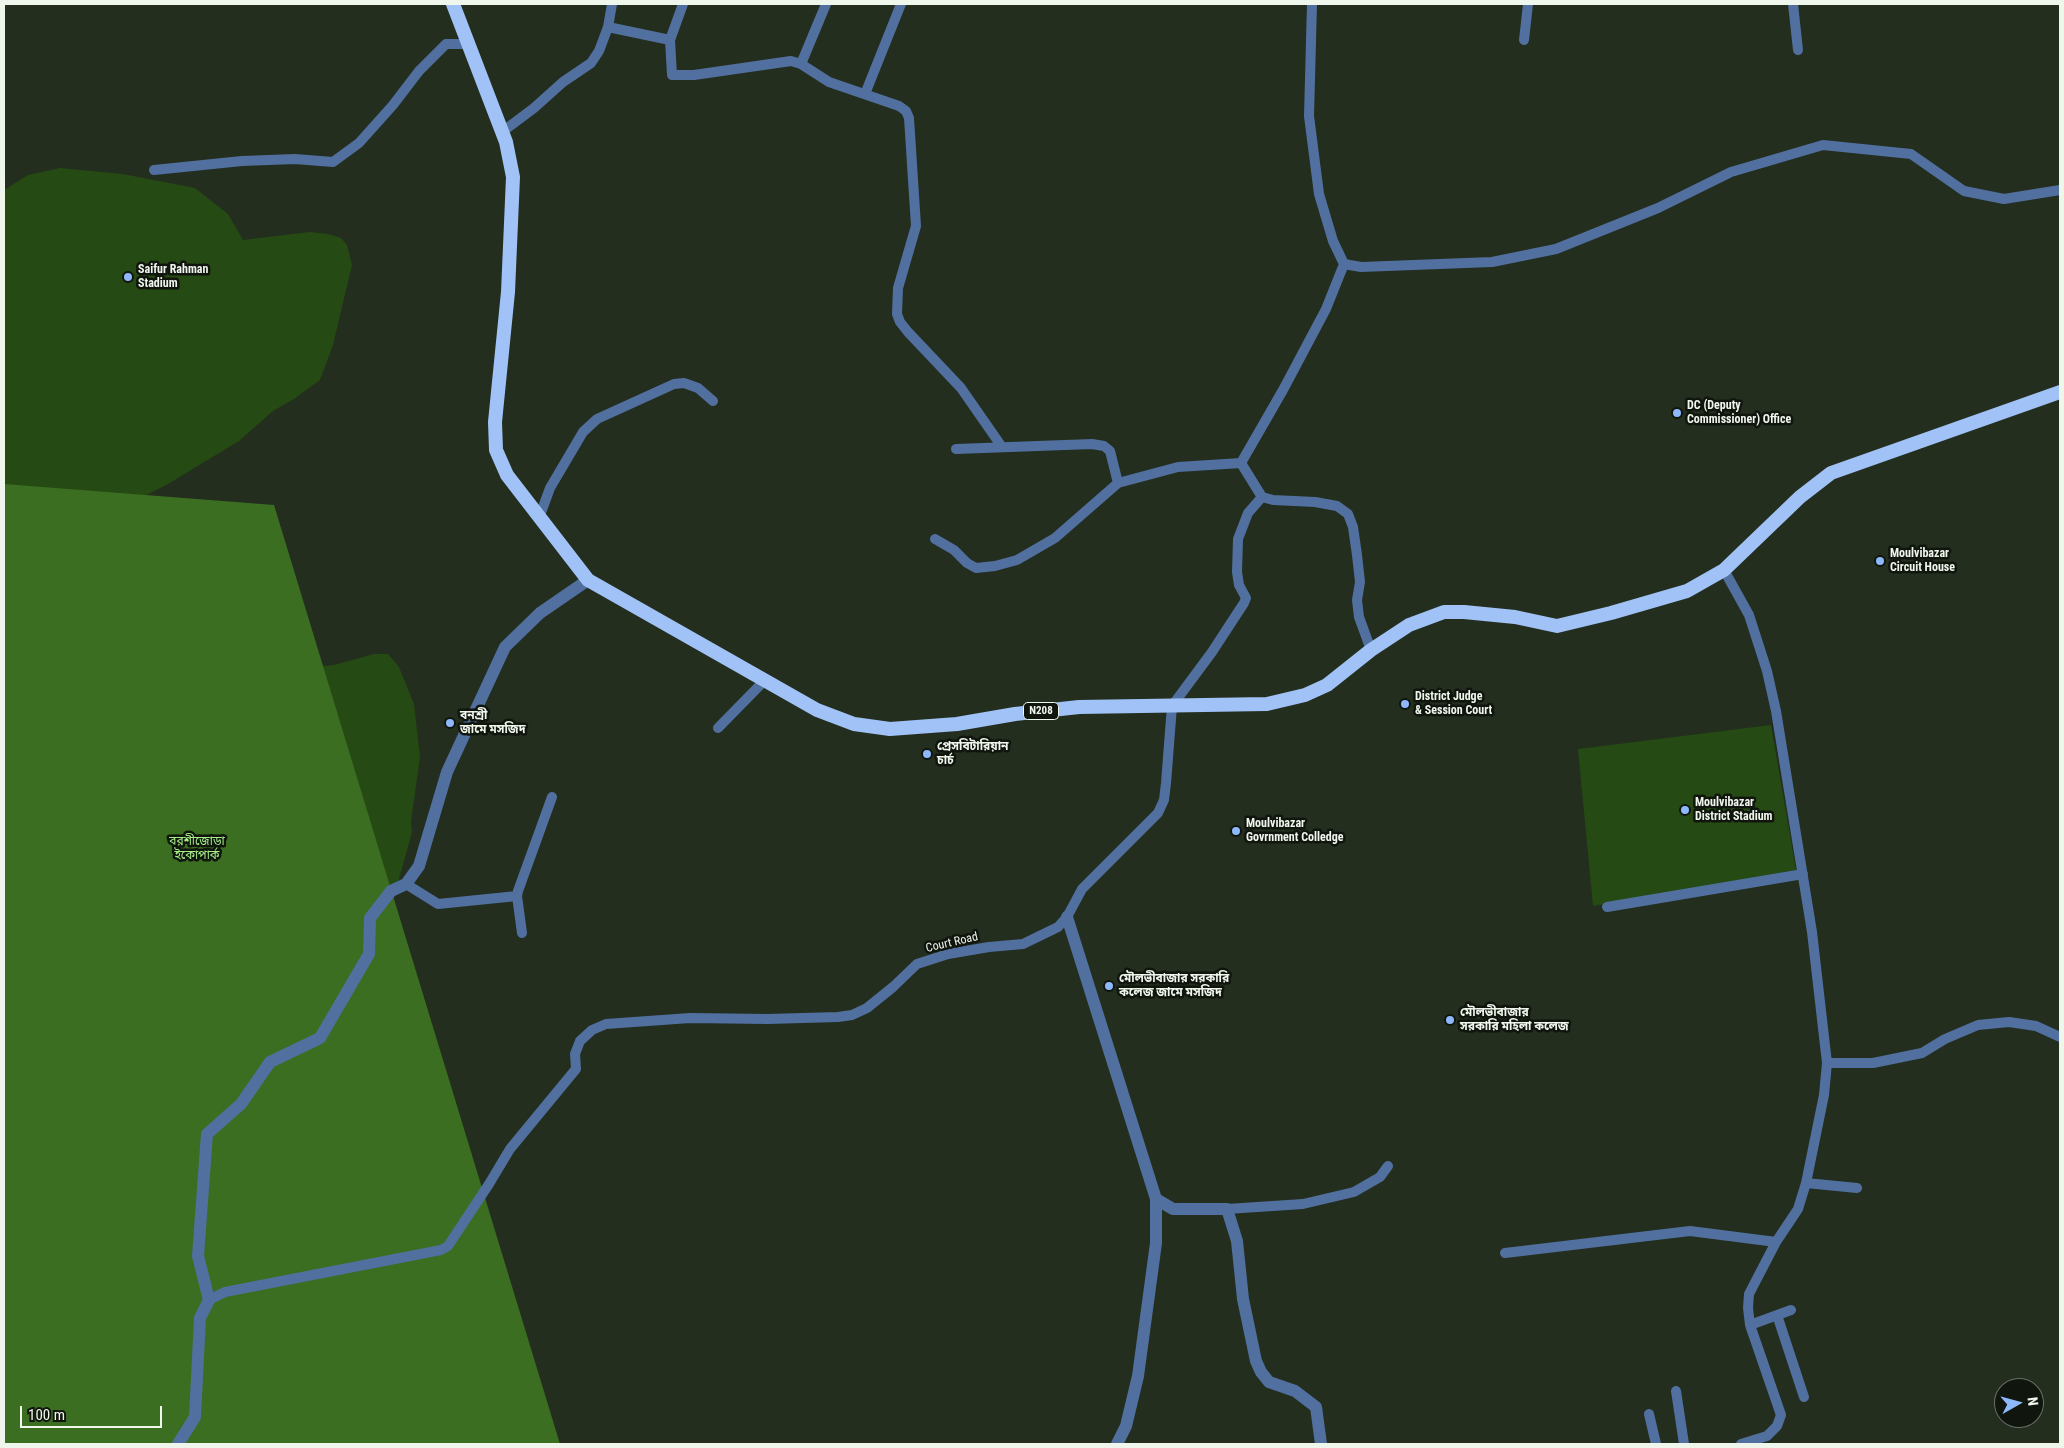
<!DOCTYPE html>
<html>
<head>
<meta charset="utf-8">
<style>
  body { margin:0 }
  #map { position:relative; width:2064px; height:1448px; overflow:hidden; background:#232e1f; font-family:"Roboto Condensed",sans-serif }
  canvas { display:block }
  .frame { position:absolute; inset:0; border:5px solid #eff6ec; pointer-events:none }
  .north { position:absolute; left:1994px; top:1378px; width:50px; height:50px; box-sizing:border-box; background:#10150e; border:1px solid #696f67; border-radius:50%; rotate:83deg; font-size:14px; font-weight:700; line-height:20px; text-align:center; color:#eff6ec }
  .north::after { content:''; display:block; margin:auto; width:18px; height:22px; background:#8db9fc; clip-path:polygon(50% 0,100% 100%,50% 72%,0 100%) }
  .scale { position:absolute; left:20px; top:1406px; width:142px; height:22px; box-sizing:border-box; border:2px solid #eff6ec; border-top:0; padding-left:6px; font-size:15px; line-height:18px; white-space:nowrap; color:#eff6ec; -webkit-text-stroke:4px #10150e; paint-order:stroke }
</style>
</head>
<body>
<div id="map">
<canvas width="2064" height="1448"></canvas>
<div class="frame"></div>
<div class="north">N</div>
<div class="scale">100 m</div>
</div>
<script>
const g = document.querySelector('canvas').getContext('2d');
g.lineJoin = 'round';
function fillPath(path, color) { g.fillStyle = color; g.fill(path, 'evenodd'); }
const shape = rows => new Path2D(rows.map(r => 'M' + r).join(''));
function stroke(path, color, width, dash) { g.strokeStyle = color; g.lineWidth = width; g.lineCap = dash ? 'butt' : 'round'; g.setLineDash(dash || []); g.stroke(path); }
function label(font, color, halo, rows, align = 'center') {
  g.font = font + ' "Roboto Condensed","Noto Sans Bengali",sans-serif'; g.lineWidth = 5; g.setLineDash([]); g.textBaseline = 'middle'; g.strokeStyle = halo; g.fillStyle = color; for (const [text, x, y, turn = 0] of rows) {
    g.save(); g.translate(x, y); g.rotate((+turn || 0) * Math.PI / 180); g.textAlign = isNaN(turn) ? turn : align; if (halo) g.strokeText(text, 0, 0); g.fillText(text, 0, 0); g.restore();
  }
}
fillPath(shape([
  [60,168,123,174,195,188,228,214,243,240,310,232,328,234,341,238,347,245,352,265,333,345,320,380,294,399,273,411,239,441,168,484,131,503,304,668,334,665,374,654,388,654,399,667,414,704,420,757,411,822,412,832,390,912,4,1444,4,190,28,175],
  [1771,725,1796,870,1593,906,1578,749]
]), '#254a13');
fillPath(shape([
  [4,484,274,505,560,1444,4,1444]
]), '#3b6e21');
stroke(shape([
  [683,4,670,40,672,75,694,75,791,61,801,64,829,82,899,106,906,111,909,118,916,226,898,288,897,314,900,322,908,332,961,388,1002,447],
  [1312,4,1309,116,1319,194,1333,241,1344,264],
  [1793,4,1798,50],
  [608,27,670,40],
  [1524,40,1528,4],
  [801,64,826,4],
  [865,94,901,4],
  [502,132,534,108,563,82,591,63,599,51,608,27,612,4],
  [154,170,242,161,295,159,333,162,359,143,393,105,419,71,446,44,467,44],
  [956,449,1092,444,1104,446,1110,451,1118,483],
  [1241,463,1262,497,1273,500,1315,502,1337,506,1348,514,1353,527,1357,555,1360,582,1357,600,1359,617,1371,650],
  [539,518,550,488,583,432,597,419,674,384,684,383,698,388,713,401],
  [935,539,954,550,967,563,976,568,995,566,1017,560,1055,538,1118,483,1178,467,1241,463,1283,390,1326,309,1344,264,1361,267,1492,262,1556,249,1658,208,1731,172,1823,145,1911,154,1964,191,2004,199,2060,190],
  [1724,570,1749,615,1767,671,1776,711,1812,932,1827,1063,1824,1095,1806,1183,1798,1209,1776,1242,1749,1294,1748,1308,1750,1325,1781,1415,1777,1426,1767,1436,1741,1444],
  [718,728,765,680],
  [406,884,438,904,517,896],
  [1607,907,1803,874],
  [522,933,517,896,518,891,552,797],
  [1827,1063,1873,1063,1922,1053,1945,1039,1978,1025,2009,1022,2036,1026,2060,1037],
  [1806,1183,1857,1188],
  [1227,1209,1303,1204,1354,1192,1380,1177,1388,1166],
  [1505,1253,1690,1231,1776,1242],
  [209,1300,225,1292,441,1250,448,1246,489,1184,510,1149,576,1069,575,1054,580,1041,592,1030,606,1024,690,1018,768,1019,838,1017,852,1015,867,1008,893,987,917,964,948,954,989,947,1023,944,1058,927,1067,917,1082,889,1158,813,1164,800,1166,783,1172,706,1212,652,1244,603,1246,598,1239,585,1237,572,1238,539,1248,513,1262,497],
  [1777,1315,1804,1397],
  [1750,1325,1791,1310],
  [1676,1391,1684,1444],
  [1649,1414,1656,1444]
]), '#51709f', 10);
stroke(shape([
  [1067,917,1156,1199,1156,1243,1138,1376,1126,1426,1117,1444],
  [1156,1199,1173,1209,1227,1209,1237,1241,1243,1299,1256,1361,1261,1372,1269,1382,1295,1391,1316,1407,1321,1444],
  [178,1444,195,1417,200,1318,209,1300,198,1256,207,1134,241,1104,270,1062,320,1038,369,954,370,918,391,891,406,884,419,866,447,772,505,647,540,613,588,580]
]), '#51709f', 12);
stroke(shape([
  [453,4,506,142,513,177,508,292,495,422,496,450,507,475,588,580,817,710,854,724,890,729,957,724,1015,714,1079,707,1267,704,1305,695,1327,685,1371,650,1409,625,1444,612,1464,612,1515,617,1557,626,1611,613,1687,591,1724,570,1800,497,1831,473,2060,392]
]), '#a0c2f6', 14);
for (const [x, y, r, color] of [
  [128,277,5,"#8db9fc"],
  [1677,413,5,"#8db9fc"],
  [1880,561,5,"#8db9fc"],
  [1405,704,5,"#8db9fc"],
  [450,723,5,"#8db9fc"],
  [927,754,5,"#8db9fc"],
  [1685,810,5,"#8db9fc"],
  [1236,831,5,"#8db9fc"],
  [1109,986,5,"#8db9fc"],
  [1450,1020,5,"#8db9fc"]
]) { const dot = new Path2D(); dot.arc(x, y, r, 0, 2 * Math.PI); g.fillStyle = color; g.fill(dot); stroke(dot, '#10150e', 2); }
for (const [x, y, w] of [
  [1041,711,35]
]) { const box = new Path2D(); box.roundRect(x - w / 2, y - 8.5, w, 17, 4); g.fillStyle = '#10150e'; g.fill(box); stroke(box, '#eff6ec', 1); }
label('bold 11px', '#eff6ec', null, [
  ["N208",1041,711]
]);
label('bold 12px', '#eff6ec', '#10150e', [
  ["Saifur Rahman",138,270],
  ["Stadium",138,284],
  ["DC (Deputy",1687,406],
  ["Commissioner) Office",1687,420],
  ["Moulvibazar",1890,554],
  ["Circuit House",1890,568],
  ["District Judge",1415,697],
  ["& Session Court",1415,711],
  ["বনশ্রী",460,716],
  ["জামে মসজিদ",460,730],
  ["প্রেসবিটারিয়ান",937,747],
  ["চার্চ",937,761],
  ["Moulvibazar",1695,803],
  ["District Stadium",1695,817],
  ["Moulvibazar",1246,824],
  ["Govrnment Colledge",1246,838],
  ["মৌলভীবাজার সরকারি",1119,979],
  ["কলেজ জামে মসজিদ",1119,993],
  ["মৌলভীবাজার",1460,1013],
  ["সরকারি মহিলা কলেজ",1460,1027]
], 'left');
label('12px', '#a7ef89', '#10150e', [
  ["বরশীজোড়া",197,842],
  ["ইকোপার্ক",197,856]
]);
label('12px', '#eff6ec', '#10150e', [
  ["Court Road",952,943,-13]
]);
</script>
</body>
</html>
